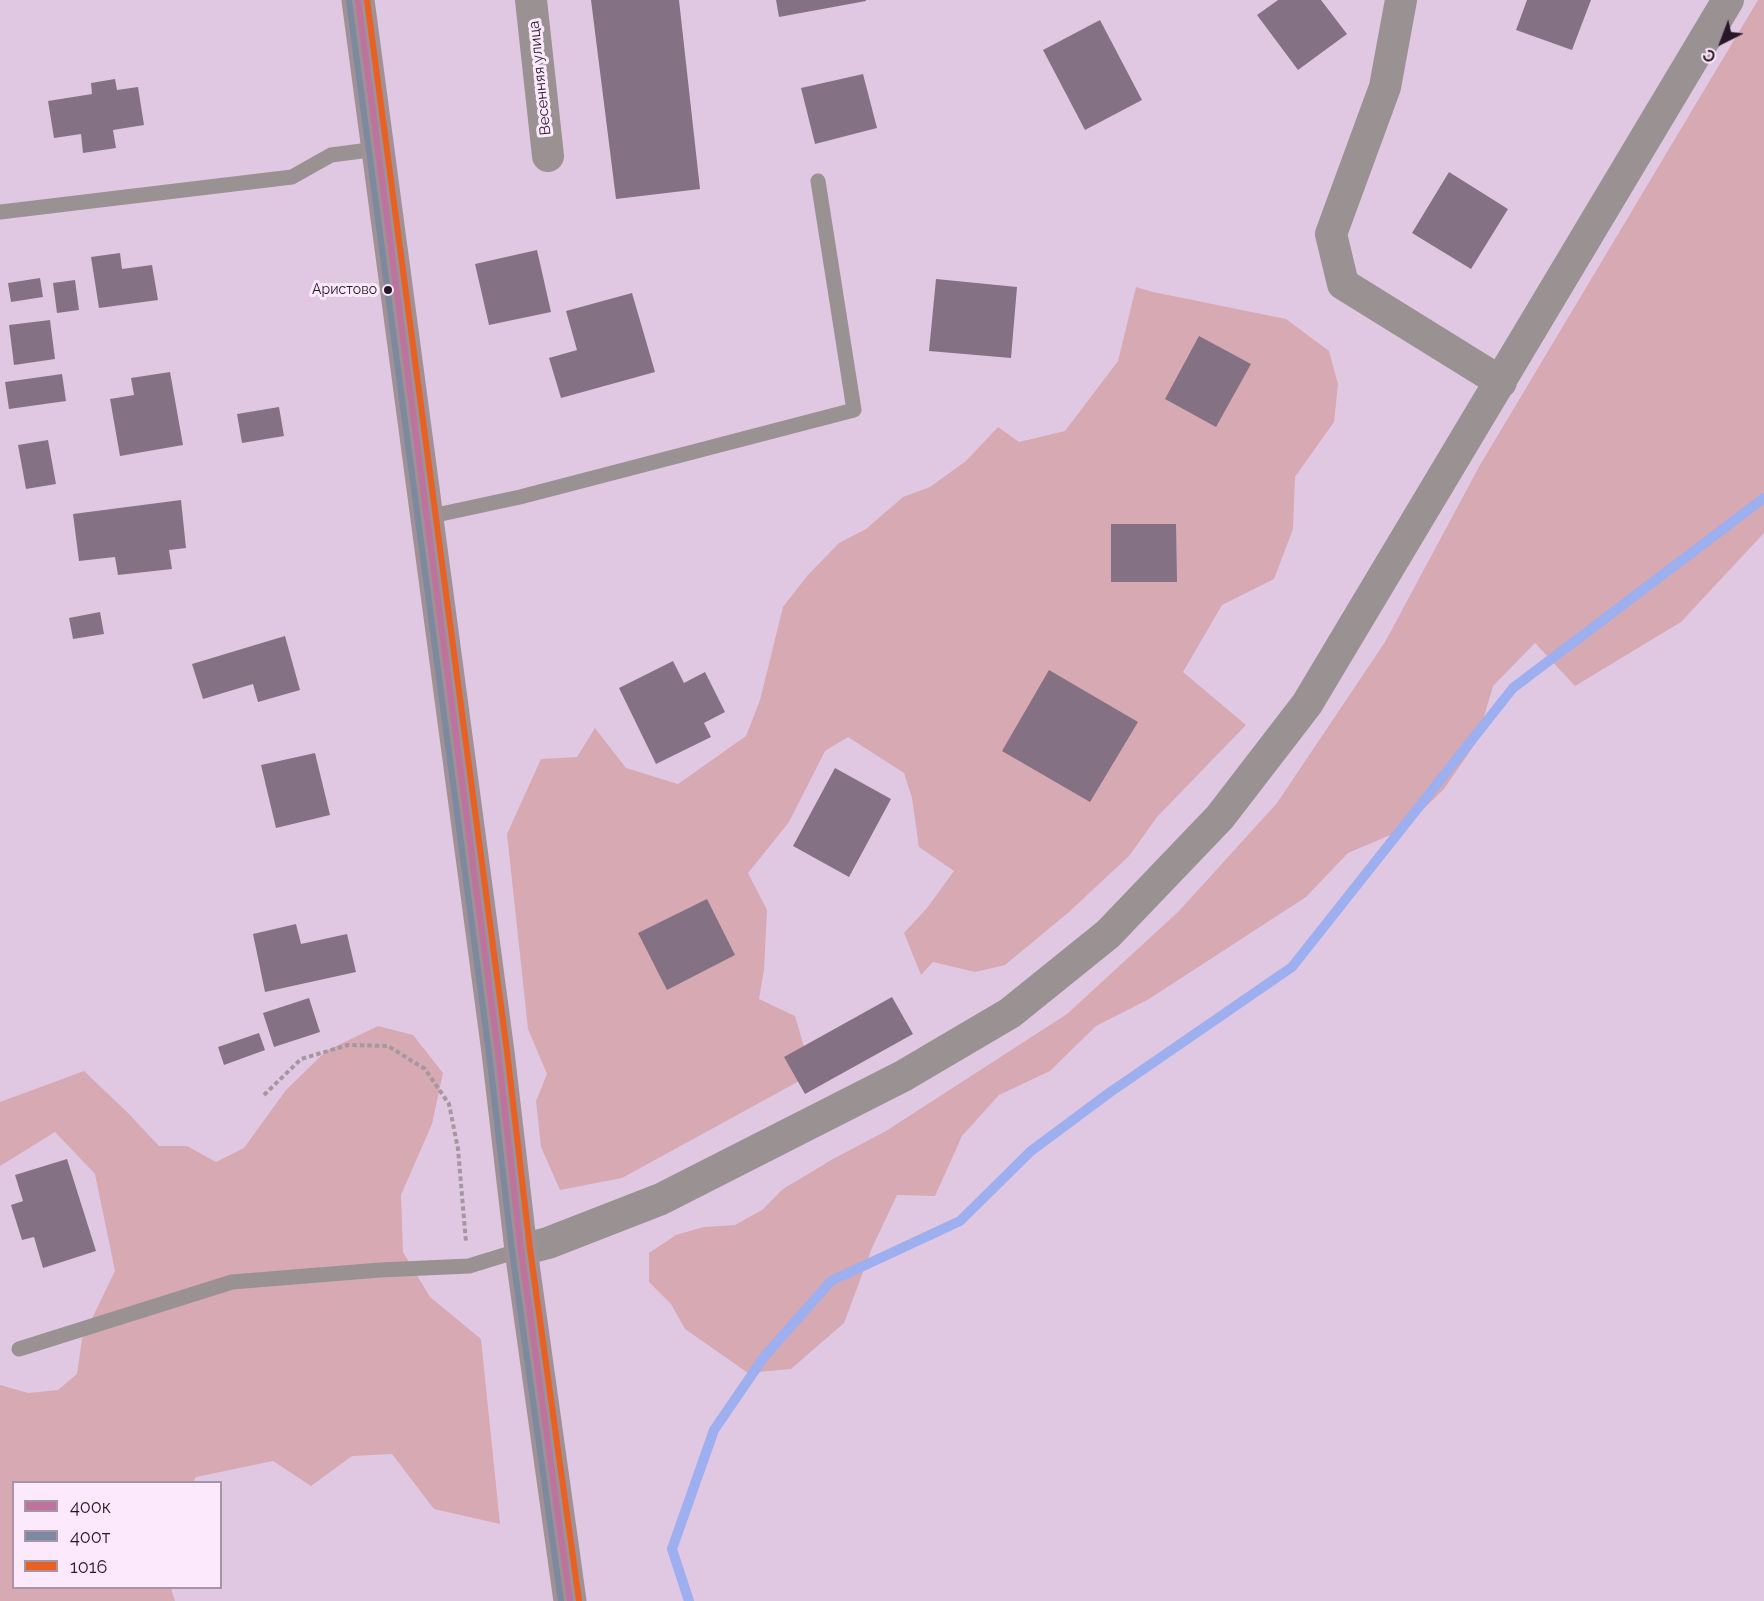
<!DOCTYPE html>
<html>
<head>
<meta charset="utf-8">
<style>
  body { margin:0 }
  #map { position:relative; width:1764px; height:1601px; overflow:hidden; background:#e1c8e2; font-family:Raleway,sans-serif }
  canvas { display:block }
  .legend { position:absolute; left:12px; top:1481px; width:210px; height:108px; box-sizing:border-box; background:#fce9fc; border:2px solid #a795a7; margin:0; padding:8px 10px; list-style:none; font-size:18px; color:#271728 }
  .legend li { display:flex; align-items:center; gap:12px; height:30px }
  .legend b { width:30px; border:2px solid #a795a7 }
  .north { position:absolute; left:1692px; top:12px; width:60px; height:60px; -webkit-text-stroke:4px #fce9fc; paint-order:stroke; rotate:222deg; font-size:16px; font-weight:700; line-height:24px; text-align:center; color:#271728 }
  .north::after { content:''; display:block; margin:auto; width:21px; height:27px; background:#271728; clip-path:polygon(50% 0,100% 100%,50% 72%,0 100%) }
</style>
</head>
<body>
<div id="map">
<canvas width="1764" height="1601"></canvas>
<ul class="legend">
<li><b style="height:8px;background:#be739f"></b>400к</li>
<li><b style="height:8px;background:#7c899e"></b>400т</li>
<li><b style="height:8px;background:#e86122"></b>1016</li>
</ul>
<div class="north">С</div>
</div>
<script>
const g = document.querySelector('canvas').getContext('2d');
g.lineJoin = 'round';
function fillPath(path, color) { g.fillStyle = color; g.fill(path, 'evenodd'); }
const shape = rows => new Path2D(rows.map(r => 'M' + r).join(''));
function stroke(path, color, width, dash) { g.strokeStyle = color; g.lineWidth = width; g.lineCap = dash ? 'butt' : 'round'; g.setLineDash(dash || []); g.stroke(path); }
function label(font, color, halo, rows, align = 'center') {
  g.font = font + ' Raleway,sans-serif'; g.lineWidth = 6; g.setLineDash([]); g.textBaseline = 'middle'; g.strokeStyle = halo; g.fillStyle = color; for (const [text, x, y, turn = 0] of rows) {
    g.save(); g.translate(x, y); g.rotate((+turn || 0) * Math.PI / 180); g.textAlign = isNaN(turn) ? turn : align; if (halo) g.strokeText(text, 0, 0); g.fillText(text, 0, 0); g.restore();
  }
}
fillPath(shape([
  [1758,0,1764,0,1764,533,1681,622,1575,686,1535,643,1493,686,1477,741,1444,789,1402,830,1348,853,1306,897,1149,999,1096,1026,1050,1071,999,1095,962,1136,935,1196,897,1195,872,1248,844,1323,791,1369,748,1373,685,1329,671,1304,649,1282,649,1253,676,1235,704,1227,735,1225,762,1210,783,1189,833,1159,886,1131,1067,1014,1179,911,1277,803,1385,642,1480,465],
  [1136,287,1153,292,1286,319,1329,351,1338,384,1334,422,1295,477,1293,529,1274,579,1222,605,1183,672,1246,725,1157,817,1129,856,1069,912,1005,965,975,972,933,962,921,975,904,933,927,908,954,871,919,847,912,798,904,773,848,737,825,751,789,822,748,873,767,910,764,970,759,999,795,1016,812,1074,622,1178,560,1190,541,1147,536,1101,547,1074,528,1029,507,834,541,759,577,757,595,728,626,768,678,784,746,736,760,700,783,607,807,576,839,543,866,529,903,497,930,487,966,461,998,427,1019,442,1065,431,1118,361],
  [378,1026,413,1035,443,1073,432,1124,401,1195,403,1252,430,1297,481,1339,500,1524,434,1509,392,1454,352,1456,311,1486,273,1461,196,1477,193,1482,14,1482,14,1588,171,1588,175,1601,0,1601,0,1385,28,1393,58,1390,77,1374,82,1339,115,1271,95,1174,55,1132,0,1166,0,1102,84,1071,127,1112,159,1146,187,1146,216,1162,244,1148,286,1090,326,1051]
]), '#d7a9b2');
stroke(shape([
  [689,1601,672,1549,714,1430,764,1357,831,1281,960,1221,1031,1151,1109,1093,1292,967,1513,688,1764,498]
]), '#9dafef', 10);
fillPath(shape([
  [591,0,679,0,700,189,616,199],
  [776,0,866,0,866,1,779,17],
  [1278,0,1321,0,1347,34,1298,70,1257,15],
  [1527,0,1591,0,1572,50,1516,30],
  [1100,20,1142,100,1085,130,1043,50],
  [863,74,877,128,815,144,801,88],
  [115,79,117,90,138,87,144,125,113,130,116,148,83,153,81,134,54,138,48,101,92,94,91,83],
  [1449,172,1508,209,1471,269,1412,233],
  [537,250,551,312,489,325,475,264],
  [120,253,122,269,152,265,158,300,99,308,91,257],
  [40,278,43,297,11,302,8,283],
  [936,279,1017,287,1011,358,929,351],
  [75,280,79,310,57,313,53,283],
  [632,293,655,372,561,398,549,358,577,350,566,311],
  [50,320,55,359,14,365,9,325],
  [1199,336,1251,364,1216,427,1165,399],
  [170,372,183,445,120,456,110,399,134,395,131,378],
  [62,374,66,401,9,409,5,382],
  [279,407,284,436,242,443,237,414],
  [48,440,56,484,26,489,18,445],
  [181,500,186,548,169,550,172,569,118,575,115,557,79,561,73,514],
  [1111,524,1176,524,1177,582,1111,582],
  [100,612,104,634,73,639,69,618],
  [285,636,300,690,258,702,253,684,203,699,192,664],
  [673,661,684,683,705,672,725,712,704,723,711,737,656,764,619,688],
  [1049,670,1138,722,1090,802,1002,751],
  [315,753,330,815,276,828,261,765],
  [835,768,891,799,849,877,793,846],
  [707,899,735,955,667,990,638,933],
  [296,924,301,944,347,934,356,972,265,992,253,934],
  [892,997,913,1034,805,1094,784,1057],
  [309,998,320,1032,274,1047,263,1013],
  [259,1033,265,1050,224,1065,218,1047],
  [67,1159,96,1251,43,1268,34,1237,22,1240,11,1205,23,1201,15,1175]
]), '#847284');
stroke(shape([
  [264,1095,301,1059,348,1045,388,1046,425,1069,449,1104,458,1149,466,1242]
]), '#a4989f', 4, [4.5, 3]);
stroke(shape([
  [0,212,292,177,331,155,377,149],
  [427,517,520,497,854,410,818,181],
  [19,1349,232,1282,380,1270,469,1266,521,1250]
]), '#9a9192', 15);
stroke(shape([
  [531,0,548,156],
  [1401,0,1385,87,1331,234,1343,284,1501,382],
  [521,1250,548,1243,661,1199,903,1076,1010,1013,1108,934,1220,817,1307,704,1728,0]
]), '#9a9192', 32);
stroke(shape([
  [358,0,498,1052,521,1250,570,1601]
]), '#a09197', 33);
stroke(shape([
  [358,0,498,1052,521,1250,570,1601]
]), '#be739f', 6);
stroke(shape([
  [349,1,489,1053,512,1251,561,1601]
]), '#7c899e', 6);
stroke(shape([
  [367,0,507,1051,530,1249,579,1600]
]), '#e86122', 6);
for (const [x, y, r, color] of [
  [388,290,5,"#271728"]
]) { const dot = new Path2D(); dot.arc(x, y, r, 0, 2 * Math.PI); g.fillStyle = color; g.fill(dot); stroke(dot, '#fce9fc', 2); }
label('14px', '#271728', '#fce9fc', [
  ["Аристово",377,290]
], 'right');
label('15px', '#271728', '#fce9fc', [
  ["Весенняя улица",540,78,-96]
]);
</script>
</body>
</html>
